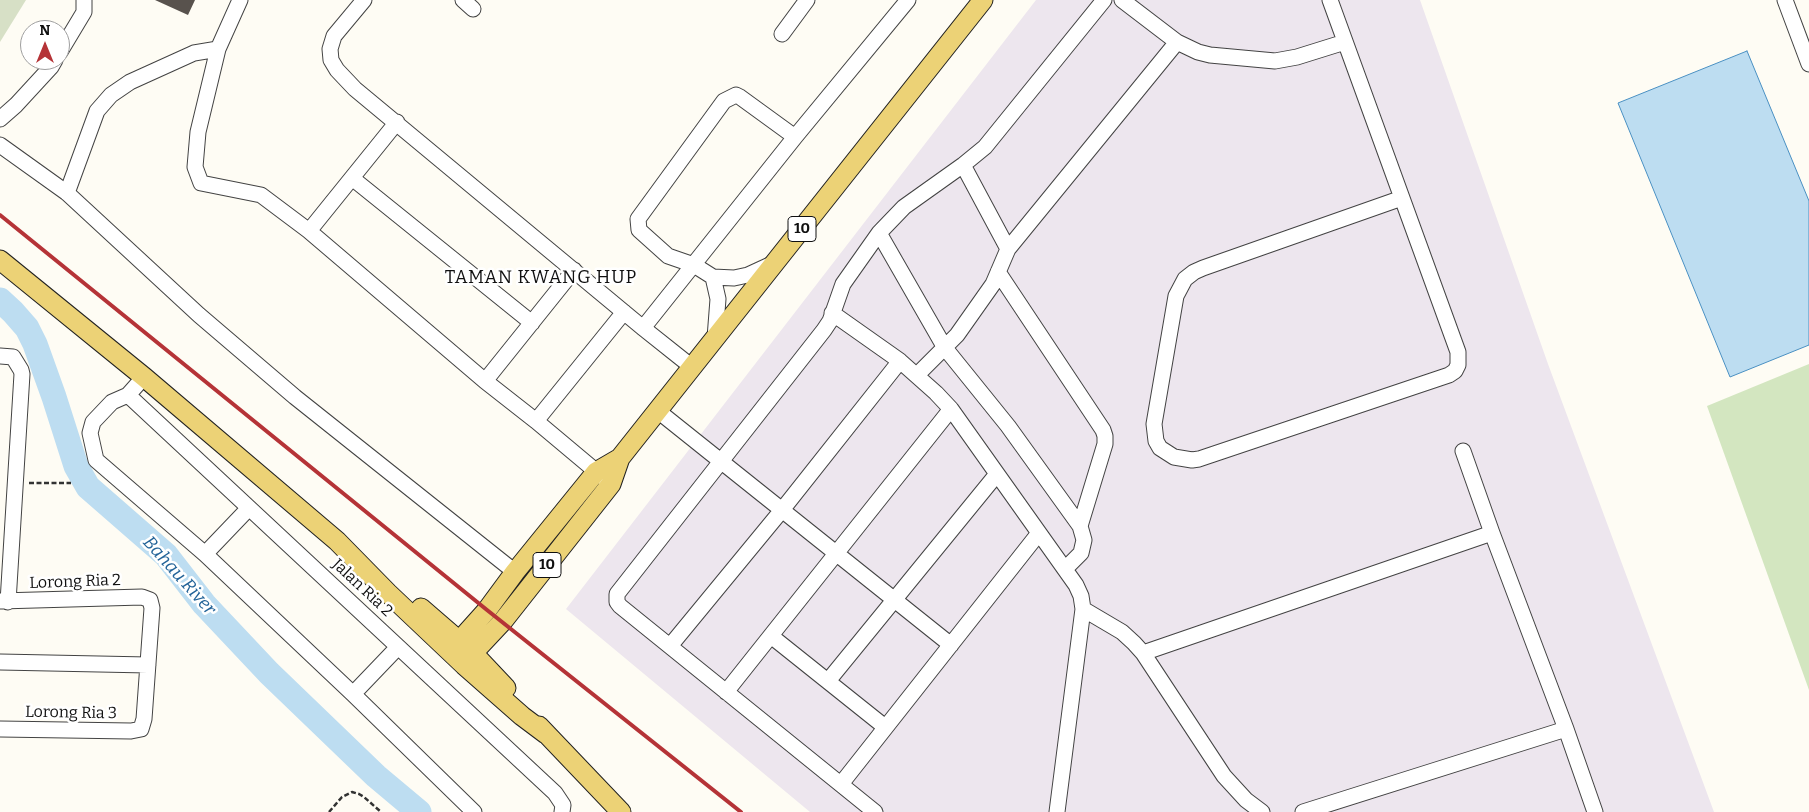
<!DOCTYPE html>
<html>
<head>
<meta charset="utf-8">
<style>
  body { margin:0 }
  #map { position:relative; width:1809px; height:812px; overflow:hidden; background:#fefcf4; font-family:Bitter,serif }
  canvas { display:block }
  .north { position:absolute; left:20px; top:20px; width:50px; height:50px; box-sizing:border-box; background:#fff; border:1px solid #9f9f9f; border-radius:50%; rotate:0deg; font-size:14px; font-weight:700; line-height:20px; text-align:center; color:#101010 }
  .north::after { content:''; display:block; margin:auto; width:18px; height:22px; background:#b53337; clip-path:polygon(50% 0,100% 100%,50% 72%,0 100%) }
</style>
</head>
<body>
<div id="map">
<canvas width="1809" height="812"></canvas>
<div class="north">N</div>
</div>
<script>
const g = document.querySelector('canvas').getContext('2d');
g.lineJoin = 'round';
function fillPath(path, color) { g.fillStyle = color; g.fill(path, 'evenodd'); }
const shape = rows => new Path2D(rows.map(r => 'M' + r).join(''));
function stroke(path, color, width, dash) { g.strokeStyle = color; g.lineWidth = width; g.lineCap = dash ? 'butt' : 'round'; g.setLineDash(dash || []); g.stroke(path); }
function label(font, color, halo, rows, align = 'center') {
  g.font = font + ' Bitter,serif'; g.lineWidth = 5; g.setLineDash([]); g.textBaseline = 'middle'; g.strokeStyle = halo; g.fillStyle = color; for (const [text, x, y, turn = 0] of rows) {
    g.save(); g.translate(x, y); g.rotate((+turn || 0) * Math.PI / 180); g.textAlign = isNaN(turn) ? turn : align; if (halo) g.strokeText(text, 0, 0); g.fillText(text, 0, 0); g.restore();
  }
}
fillPath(shape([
  [1036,0,1420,0,1548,364,1714,812,810,812,566,609]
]), '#ede6ee');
fillPath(shape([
  [1809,364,1809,690,1707,406]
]), '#d3e6c0');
fillPath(shape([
  [0,0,26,0,0,42]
]), '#d7e0c6');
const water = shape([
  [1747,51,1809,201,1809,345,1730,377,1618,103,1747,51]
]);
fillPath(water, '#bdddf1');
stroke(water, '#4a90c2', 1);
stroke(shape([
  [0,300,13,312,27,328,35,344,54,397,76,466,88,487,166,555,204,604,269,673,376,776,419,812]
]), '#bdddf1', 25);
fillPath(shape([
  [155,0,195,0,188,15]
]), '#58524d');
const minor = shape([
  [240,0,218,49,198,132,195,167,201,183,261,195,309,231,485,381,536,421,604,478],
  [364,0,334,36,330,49,331,60,337,70,355,89,643,328,692,367],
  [463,0,473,9],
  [1122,0,1177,42,1198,52,1210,55,1275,61,1297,57,1345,42],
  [1330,0,1458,352,1458,365,1455,371,1449,375,1199,459,1192,460,1174,457,1160,448,1156,441,1154,424,1176,296,1185,279,1194,272,1203,268,1402,198],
  [1785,0,1809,64],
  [782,34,807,0],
  [60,52,84,12,84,0],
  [0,119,16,105,51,67,55,60],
  [0,145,67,193,199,315,295,397,515,572],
  [963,165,1008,249],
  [352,178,532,323],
  [67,193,97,111,111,95,130,82,194,53,218,49],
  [309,231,397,122],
  [879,233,945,348,1008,426,1080,526,1084,540,1081,553,1065,569],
  [774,263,748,275,734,278,713,277,694,265,668,256,639,230,638,219,724,101,736,95,740,97,795,137],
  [998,272,1103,430,1105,436,1105,444,1080,526],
  [713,277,718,299,715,338],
  [832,313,900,361,936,393,951,409,1076,585,1081,596,1083,609,1057,812],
  [643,328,795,137,908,0],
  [0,356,13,357,21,370,22,374,8,602],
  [917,375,957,335,993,284,1008,249,1177,42],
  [144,377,128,395,112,402,93,422,90,433,96,460,205,554,353,694,474,812],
  [485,381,574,270],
  [128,395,555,793,563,805,562,812],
  [658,411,951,645],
  [536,421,624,312],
  [1463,451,1492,533,1566,729,1595,812],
  [205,554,249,508],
  [0,601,142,597,150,600,152,608,144,719,141,729,131,731,0,729],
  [1083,609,1122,632,1134,643,1143,653,1224,776,1246,800,1262,812],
  [771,636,885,727],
  [670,646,782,510,900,361],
  [1143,653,1492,533],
  [0,662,148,665],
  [828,681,997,474],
  [726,692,951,409],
  [353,694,398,647],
  [841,784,1039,533],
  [875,812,620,606,617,602,617,594,824,330,830,321,843,284,879,233,904,207,963,165,985,147,1104,0],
  [1303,812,1566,729]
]);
const major = shape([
  [0,260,144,377,337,541,388,593,464,665,522,716,546,734],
  [421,608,473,653,506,688],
  [452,649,487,610,515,572,596,472,620,458],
  [464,665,473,653,503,621,611,484,620,458,983,0],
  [539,726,621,812]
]);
stroke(minor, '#434343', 17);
stroke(major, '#212121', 21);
stroke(shape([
  [29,483,71,483],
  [329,812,342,797,352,792,359,794,364,797,381,812]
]), '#323232', 2.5, [5, 2.5]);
stroke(minor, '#fff', 15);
stroke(major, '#ecd276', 19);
stroke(shape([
  [0,215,487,610,741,812]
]), '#b53337', 4);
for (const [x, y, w] of [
  [802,229,28],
  [547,565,28]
]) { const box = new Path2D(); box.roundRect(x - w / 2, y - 12.5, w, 25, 4); g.fillStyle = '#fff'; g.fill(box); stroke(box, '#101010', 1); }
label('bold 15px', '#101010', null, [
  ["10",802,229],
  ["10",547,565]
]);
label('16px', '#101010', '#fff', [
  ["Lorong Ria 2",75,582,-2],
  ["Jalan Ria 2",362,588,43],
  ["Lorong Ria 3",71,713,1]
]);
g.letterSpacing = '1px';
label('18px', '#101010', '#fff', [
  ["TAMAN KWANG HUP",541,278]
]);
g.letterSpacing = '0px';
label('italic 18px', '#236398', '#fff', [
  ["Bahau River",179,576,48]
]);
</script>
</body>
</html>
